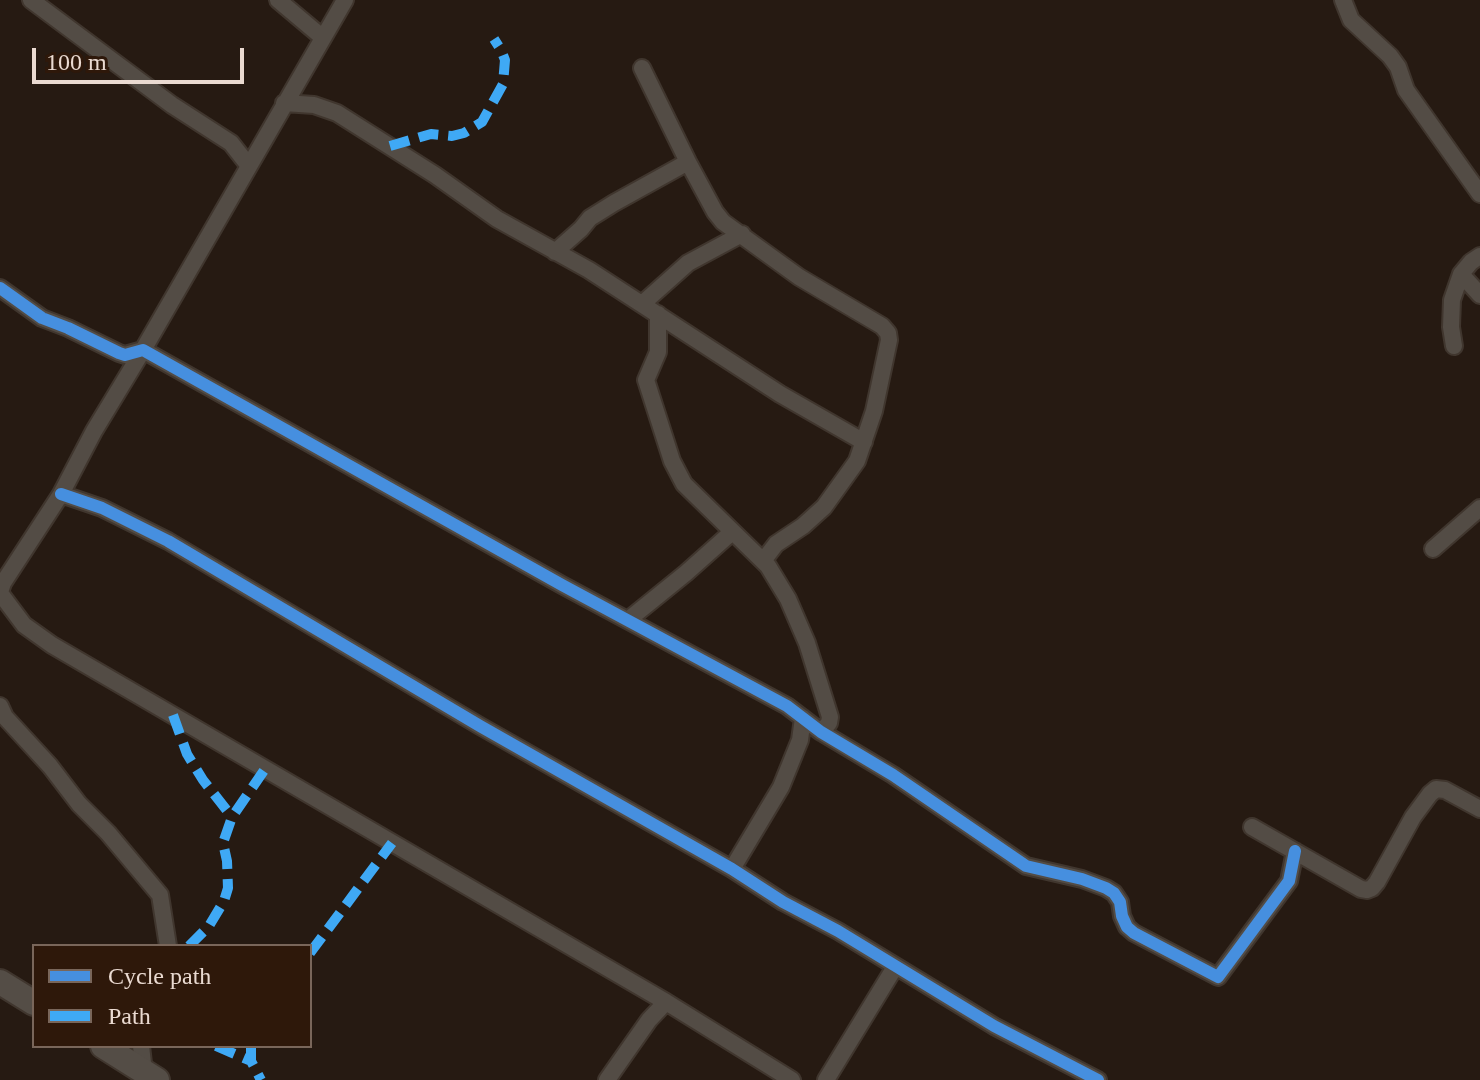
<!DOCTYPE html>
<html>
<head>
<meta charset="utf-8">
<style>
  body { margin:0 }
  #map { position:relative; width:1480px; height:1080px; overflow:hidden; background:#261a12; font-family:"Times New Roman",serif }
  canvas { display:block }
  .legend { position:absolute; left:32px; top:944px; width:280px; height:104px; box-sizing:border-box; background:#2e180a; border:2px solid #79665a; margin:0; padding:10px 14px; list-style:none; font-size:24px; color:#eadad1 }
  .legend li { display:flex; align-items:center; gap:16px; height:40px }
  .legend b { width:40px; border:2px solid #79665a }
  .scale { position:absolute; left:32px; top:48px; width:212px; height:36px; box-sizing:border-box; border:4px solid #eadad1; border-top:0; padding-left:10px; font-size:24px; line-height:28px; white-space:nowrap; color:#eadad1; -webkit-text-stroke:6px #2e180a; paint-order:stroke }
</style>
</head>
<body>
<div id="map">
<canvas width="1480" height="1080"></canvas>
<ul class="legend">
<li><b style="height:10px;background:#468fdf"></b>Cycle path</li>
<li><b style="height:10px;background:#3fa9f5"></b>Path</li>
</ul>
<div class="scale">100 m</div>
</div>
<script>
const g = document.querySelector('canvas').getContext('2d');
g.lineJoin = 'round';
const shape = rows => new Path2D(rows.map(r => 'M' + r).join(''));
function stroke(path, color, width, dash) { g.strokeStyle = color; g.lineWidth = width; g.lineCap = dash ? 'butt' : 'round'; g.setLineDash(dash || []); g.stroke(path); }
const minor = shape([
  [31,0,172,105,231,143,249,166],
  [278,0,322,37],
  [1343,0,1351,20,1390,56,1398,67,1406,90,1480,194],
  [642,68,688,162,715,212,723,222,799,277,882,326,888,333,889,340,874,411,857,461,824,507,803,526,776,544,763,561],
  [284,103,314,105,337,113,435,175,497,219,589,270,780,394,864,442],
  [555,252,581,229,590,218,614,203,688,162],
  [1461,274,1480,295],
  [0,288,42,318,68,328,119,353,125,355,143,350,562,585,787,706,821,732,893,775,1026,866,1082,879,1106,888,1114,893,1120,902,1122,916,1127,927,1134,933,1218,977,1289,881,1295,851],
  [642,304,688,263,742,234],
  [658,314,658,352,646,380,672,461,684,484,768,566,788,599,807,643,830,717,829,723,821,732],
  [1454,346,1451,327,1452,300,1461,274,1471,262,1480,256],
  [61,494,102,508,168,541,480,726,732,869,783,902,838,931,994,1026,1098,1080],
  [1433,549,1480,508],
  [0,592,3,583,61,494,94,431,143,350,345,0],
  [0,593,24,625,52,645,666,1002,792,1080],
  [628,620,686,573,732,532],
  [0,706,5,717,50,766,79,804,108,833,160,895,168,946],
  [1252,827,1361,889,1367,890,1372,888,1377,882,1413,817,1430,794,1436,789,1445,790,1480,809],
  [732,869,781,787,800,740,803,718],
  [141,1046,144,1072],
  [607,1080,649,1020,666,1002],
  [826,1080,895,967]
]);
const secondary = shape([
  [0,982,34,1003],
  [103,1046,157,1080]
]);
stroke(minor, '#40362e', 20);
stroke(secondary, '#40362e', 28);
stroke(minor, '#534c45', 16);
stroke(secondary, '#544d46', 24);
stroke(shape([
  [390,146,431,134,452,136,464,133,482,122,503,84,505,60,501,50,494,39],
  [173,715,187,754,203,780,232,817],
  [189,946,209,926,224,901,228,888,227,861,223,843,232,817,265,769],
  [310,953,392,843],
  [216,1046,251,1061],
  [251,1046,251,1061,261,1080]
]), '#3fa9f5', 10, [20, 10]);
stroke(shape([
  [0,288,42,318,68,328,119,353,125,355,143,350,562,585,787,706,821,732,893,775,1026,866,1082,879,1106,888,1114,893,1120,902,1122,916,1127,927,1134,933,1218,977,1289,881,1295,851],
  [61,494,102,508,168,541,480,726,732,869,783,902,838,931,994,1026,1098,1080]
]), '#468fdf', 12);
</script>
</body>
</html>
